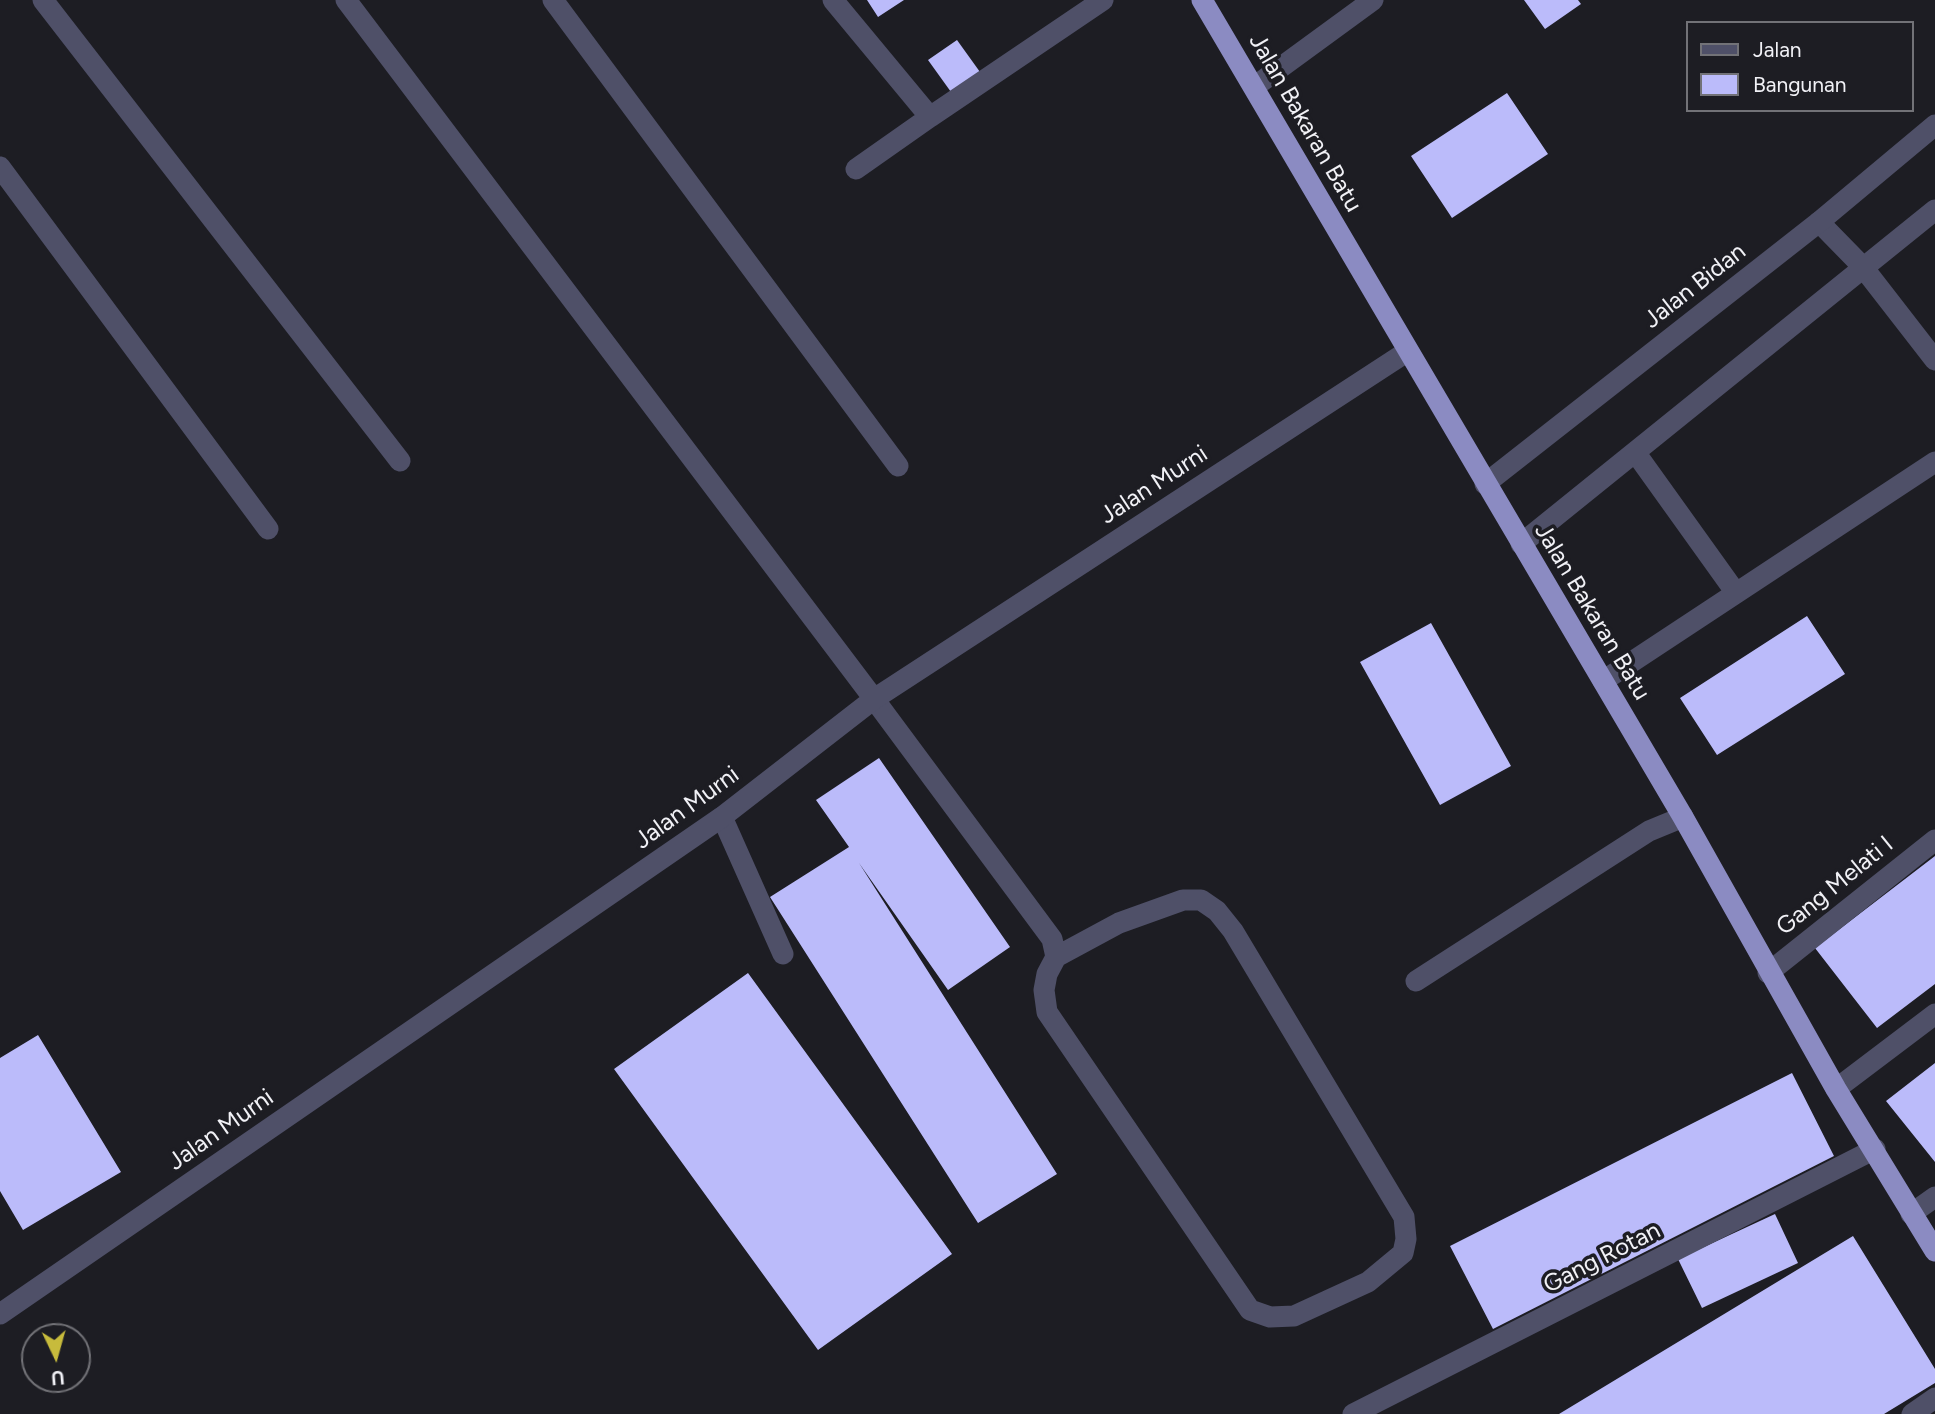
<!DOCTYPE html>
<html>
<head>
<meta charset="utf-8">
<style>
  body { margin:0 }
  #map { position:relative; width:1935px; height:1414px; overflow:hidden; background:#1d1d23; font-family:Figtree,sans-serif }
  canvas { display:block }
  .legend { position:absolute; left:1686px; top:21px; width:228px; height:91px; box-sizing:border-box; background:#1d1d23; border:2px solid #727277; margin:0; padding:9px 12px; list-style:none; font-size:21px; color:#f1f1f6 }
  .legend li { display:flex; align-items:center; gap:14px; height:35px }
  .legend b { width:35px; border:2px solid #727277 }
  .north { position:absolute; left:21px; top:1323px; width:70px; height:70px; box-sizing:border-box; background:#1d1d23; border:2px solid #727277; border-radius:50%; rotate:175deg; font-size:19px; font-weight:700; line-height:28px; text-align:center; color:#f1f1f6 }
  .north::after { content:''; display:block; margin:auto; width:24px; height:32px; background:#c7bb3c; clip-path:polygon(50% 0,100% 100%,50% 72%,0 100%) }
</style>
</head>
<body>
<div id="map">
<canvas width="1935" height="1414"></canvas>
<ul class="legend">
<li><b style="height:9px;background:#4f5068"></b>Jalan</li>
<li><b style="height:19px;background:#bbbbfa"></b>Bangunan</li>
</ul>
<div class="north">U</div>
</div>
<script>
const g = document.querySelector('canvas').getContext('2d');
g.lineJoin = 'round';
function fillPath(path, color) { g.fillStyle = color; g.fill(path, 'evenodd'); }
const shape = rows => new Path2D(rows.map(r => 'M' + r).join(''));
function stroke(path, color, width, dash) { g.strokeStyle = color; g.lineWidth = width; g.lineCap = dash ? 'butt' : 'round'; g.setLineDash(dash || []); g.stroke(path); }
function label(font, color, halo, rows, align = 'center') {
  g.font = font + ' Figtree,sans-serif'; g.lineWidth = 7; g.setLineDash([]); g.textBaseline = 'middle'; g.strokeStyle = halo; g.fillStyle = color; for (const [text, x, y, turn = 0] of rows) {
    g.save(); g.translate(x, y); g.rotate((+turn || 0) * Math.PI / 180); g.textAlign = isNaN(turn) ? turn : align; if (halo) g.strokeText(text, 0, 0); g.fillText(text, 0, 0); g.restore();
  }
}
fillPath(shape([
  [867,0,904,0,878,17],
  [1524,0,1578,0,1581,4,1545,29],
  [957,40,980,72,951,92,928,60],
  [1507,93,1548,154,1452,218,1411,156],
  [1807,616,1845,674,1717,755,1680,698],
  [1431,623,1511,766,1440,805,1360,662],
  [879,758,1010,947,948,990,859,863,1057,1174,978,1223,770,897,849,847,816,800],
  [1935,856,1935,984,1877,1028,1815,948],
  [748,973,952,1254,818,1350,614,1069],
  [38,1035,121,1172,23,1230,0,1191,0,1058],
  [1935,1063,1935,1162,1886,1101],
  [1792,1073,1834,1156,1493,1329,1450,1246],
  [1775,1214,1798,1263,1702,1308,1678,1259],
  [1853,1236,1935,1369,1935,1383,1884,1414,1559,1414]
]), '#bbbbfa');
stroke(shape([
  [1254,87,1373,0],
  [1819,222,1862,266,1935,360],
  [1635,452,1736,593],
  [1521,544,1935,210],
  [1603,681,1935,462],
  [874,699,1052,939,1056,957,1047,974,1044,990,1047,1012,1250,1310,1270,1317,1294,1316,1368,1282,1403,1253,1406,1239,1404,1217,1233,931,1217,911,1201,900,1183,900,1119,923,1056,957],
  [722,817,783,954],
  [1416,981,1649,831,1683,817],
  [1912,1414,1935,1398]
]), '#4f5068', 21);
stroke(shape([
  [43,0,400,461],
  [346,0,874,699],
  [553,0,898,466],
  [833,0,930,117,1103,0],
  [0,167,268,529],
  [856,169,930,117],
  [1485,484,1819,222,1935,125],
  [1768,973,1935,840],
  [1836,1089,1935,1014],
  [1911,1214,1935,1197],
  [0,1314,722,817,874,699,1408,351],
  [1353,1414,1875,1149]
]), '#4f5068', 21);
stroke(shape([
  [1202,0,1683,817,1836,1089,1935,1251]
]), '#8b8bc2', 21);
label('24px', '#f1f1f6', '#1d1d23', [
  ["Jalan Bakaran Batu",1305,123,60],
  ["Jalan Bidan",1695,286,-38],
  ["Jalan Murni",1154,485,-33],
  ["Jalan Bakaran Batu",1592,612,59],
  ["Jalan Murni",687,808,-36],
  ["Gang Melati I",1835,886,-39],
  ["Jalan Murni",221,1130,-35],
  ["Gang Rotan",1602,1258,-27]
]);
</script>
</body>
</html>
